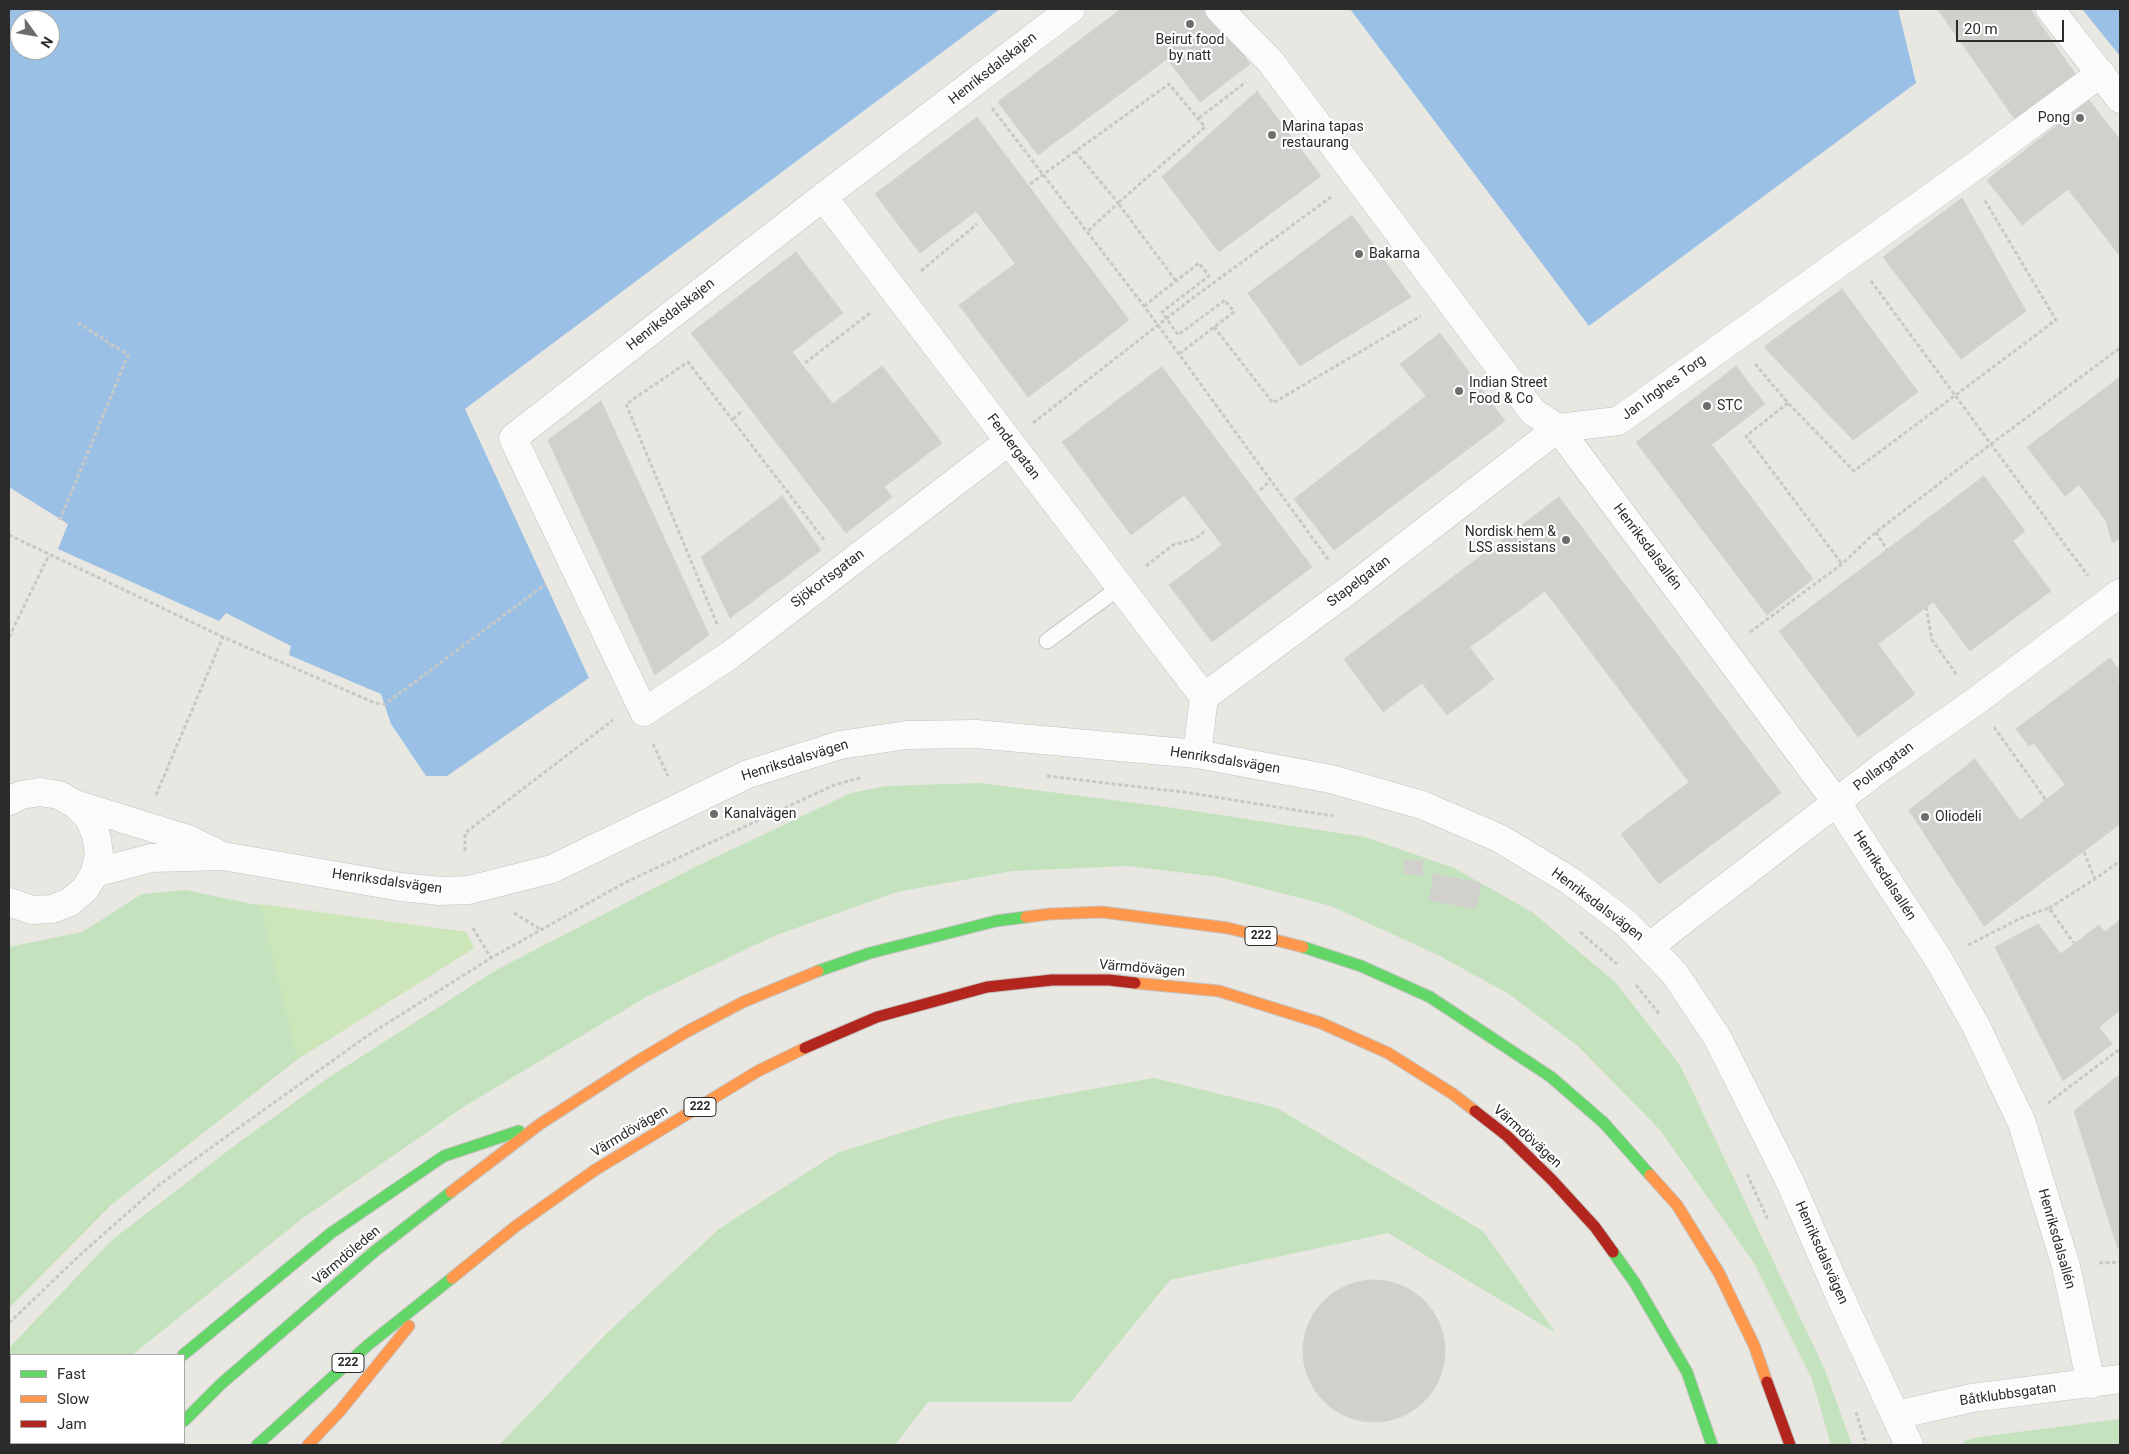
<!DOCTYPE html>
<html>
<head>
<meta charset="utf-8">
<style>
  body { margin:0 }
  #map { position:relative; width:2129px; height:1454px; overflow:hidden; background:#e8e7e2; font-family:Roboto,sans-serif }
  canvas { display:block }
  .frame { position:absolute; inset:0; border:10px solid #2b2b2b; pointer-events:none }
  .legend { position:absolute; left:10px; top:1354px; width:175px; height:90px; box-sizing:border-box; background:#fff; border:1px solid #aaa; margin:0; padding:6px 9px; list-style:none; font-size:15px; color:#2b2b2b }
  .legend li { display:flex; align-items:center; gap:10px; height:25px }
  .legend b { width:25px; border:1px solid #aaa }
  .north { position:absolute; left:10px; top:10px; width:50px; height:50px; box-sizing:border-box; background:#fff; border:1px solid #aaa; border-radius:50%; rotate:122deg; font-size:14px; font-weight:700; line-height:20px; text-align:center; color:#2b2b2b }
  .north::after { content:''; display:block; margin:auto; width:18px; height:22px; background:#6d6d6b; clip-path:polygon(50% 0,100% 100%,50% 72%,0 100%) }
  .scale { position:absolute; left:1956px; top:20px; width:108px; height:22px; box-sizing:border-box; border:2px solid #2b2b2b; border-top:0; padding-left:6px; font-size:15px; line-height:18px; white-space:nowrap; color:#2b2b2b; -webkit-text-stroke:4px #fff; paint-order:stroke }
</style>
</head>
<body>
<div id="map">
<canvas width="2129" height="1454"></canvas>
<div class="frame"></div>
<ul class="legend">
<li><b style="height:6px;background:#63d668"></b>Fast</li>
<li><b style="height:6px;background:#ff974d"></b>Slow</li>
<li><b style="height:6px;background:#b3261e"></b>Jam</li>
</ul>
<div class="north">N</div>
<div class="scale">20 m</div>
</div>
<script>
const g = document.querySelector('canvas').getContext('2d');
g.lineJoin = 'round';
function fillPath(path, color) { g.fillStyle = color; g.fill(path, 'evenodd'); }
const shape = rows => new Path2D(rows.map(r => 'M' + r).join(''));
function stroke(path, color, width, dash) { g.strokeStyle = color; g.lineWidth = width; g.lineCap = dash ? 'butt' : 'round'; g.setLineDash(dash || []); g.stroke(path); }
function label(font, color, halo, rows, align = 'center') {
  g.font = font + ' Roboto,sans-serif'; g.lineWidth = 4.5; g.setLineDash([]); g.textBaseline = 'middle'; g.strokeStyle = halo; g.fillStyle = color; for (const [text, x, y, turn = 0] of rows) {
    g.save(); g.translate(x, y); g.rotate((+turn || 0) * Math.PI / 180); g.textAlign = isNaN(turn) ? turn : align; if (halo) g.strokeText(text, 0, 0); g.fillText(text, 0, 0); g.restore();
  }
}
fillPath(shape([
  [980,783,1174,808,1365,837,1454,868,1532,912,1615,982,1680,1065,1825,1370,1852,1445,1831,1445,1812,1379,1754,1263,1660,1130,1578,1046,1509,994,1438,955,1331,906,1219,877,1128,866,1013,871,897,892,774,936,646,997,465,1106,303,1218,132,1355,11,1355,11,1443,41,1443,38,1445,9,1445,9,1348,112,1240,238,1143,331,1076,498,969,697,866,851,793,886,786],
  [186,890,251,904,466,932,474,948,298,1059,111,1205,9,1308,9,947,82,932,142,894],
  [1154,1078,1277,1108,1483,1231,1556,1333,1388,1233,1170,1280,1071,1402,928,1402,895,1445,499,1445,605,1335,719,1229,837,1153,942,1120,1015,1103],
  [2120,1419,2120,1445,1962,1445,1965,1441,1979,1437]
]), '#c4e2bd');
fillPath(shape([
  [260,904,466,932,474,948,298,1059]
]), '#cce6ba');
fillPath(shape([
  [9,9,1000,9,465,409,589,678,447,776,426,776,391,724,381,694,289,655,291,646,226,613,219,621,58,549,68,524,9,487],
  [20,20,50,20,50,50,20,50],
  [1350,9,1898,9,1916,83,1589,326],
  [2082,9,2120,9,2120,56]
]), '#9ac1e5');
const building = shape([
  [1121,9,1209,9,1250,64,1200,102,1167,59,1038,155,998,102,1121,9],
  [1941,9,2030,9,2081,82,2019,125,1939,11,1941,9],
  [1257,91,1321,176,1219,252,1162,177,1257,91],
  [2089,100,2120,140,2120,256,2033,144,2089,100],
  [977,117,1022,177,920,253,875,194,977,117],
  [2033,144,2068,189,2022,225,1987,180,2033,144],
  [1022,177,1129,320,1093,348,1024,257,1015,263,976,211,1022,177],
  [1962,198,2026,311,1961,359,1883,257,1962,198],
  [1352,215,1411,297,1300,366,1248,293,1352,215],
  [796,252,843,313,738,393,691,333,796,252],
  [1024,257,1093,348,1028,397,959,305,1024,257],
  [1842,289,1918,392,1853,440,1764,347,1842,289],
  [1440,333,1505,421,1334,550,1294,499,1426,396,1400,364,1440,333],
  [792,352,833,404,825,410,892,497,846,533,738,393,792,352],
  [882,366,942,443,884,487,825,410,882,366],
  [1736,366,1765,404,1711,445,1683,407,1736,366],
  [1162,367,1269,510,1222,545,1184,495,1196,486,1127,393,1162,367],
  [2120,377,2120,437,2071,474,2079,485,2065,496,2027,447,2120,377],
  [1127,393,1196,486,1131,535,1062,442,1127,393],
  [601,401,709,635,655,675,548,440,601,401],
  [1683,407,1813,579,1767,615,1636,442,1683,407],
  [2120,437,2120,539,2112,542,2106,521,2071,474,2120,437],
  [1984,476,2025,531,2013,541,2003,528,1923,588,1933,602,1878,644,1836,588,1984,476],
  [782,496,821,550,730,618,701,557,782,496],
  [1559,497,1781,793,1659,884,1621,834,1689,782,1545,591,1383,712,1344,659,1559,497],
  [1269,510,1312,567,1212,642,1169,585,1269,510],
  [2003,528,2051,591,1970,651,1923,588,2003,528],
  [1836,588,1915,694,1858,737,1779,631,1836,588],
  [1470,648,1494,679,1447,715,1422,683,1470,648],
  [2110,658,2120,671,2120,677,2117,680,2120,684,2120,757,2072,794,2034,743,2029,746,2016,729,2110,658],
  [2120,757,2120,824,2057,871,2020,820,2065,785,2072,794,2120,757],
  [1975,759,2057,871,1984,926,1909,810,1975,759],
  [1405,860,1423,861,1422,876,1403,873,1405,860],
  [1434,874,1481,883,1476,909,1429,900,1434,874],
  [2120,920,2120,1010,2099,1027,2112,1044,2063,1081,1995,947,2038,924,2061,954,2099,925,2105,932,2120,920],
  [2120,1074,2120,1247,2118,1249,2074,1111,2120,1074],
  '1303 1351a71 71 0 1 1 142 0a71 71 0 1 1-142 0Z'
]);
fillPath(building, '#d1d0cc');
stroke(building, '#d3d2cd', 1);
const lane = shape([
  [1047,641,1120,587]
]);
const street = shape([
  [1219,9,1271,62,1533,412,1558,428,1618,421,1968,171,2101,73],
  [2050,9,2120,99],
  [823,197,1204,697],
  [1009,441,730,655,644,712,513,438,823,197,1071,9],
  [1197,754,1204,697,1350,589,1558,428,1837,803,1939,960,1976,1026,2022,1123,2066,1266,2091,1384],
  [9,801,21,795,40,792,59,795,75,804,89,818,96,835,99,854,95,873,85,889,70,902,52,909,32,910,9,902],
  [75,804,188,839,217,853],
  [95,873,151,858,223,856,401,887,440,891,469,890,552,869,748,774,840,745,907,735,976,734,1197,754,1331,779,1422,805,1499,838,1572,882,1627,924,1675,974,1717,1037,1790,1182,1838,1292,1909,1445],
  [1650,946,1882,767,1976,701,2120,593],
  [1896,1415,1972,1398,2120,1379]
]);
const fast = shape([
  [1303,947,1361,966,1430,997,1551,1077,1604,1123,1650,1175],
  [818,971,870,953,996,921,1026,917],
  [1613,1252,1635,1283,1687,1372,1712,1445],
  [183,1355,331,1233,444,1156,519,1131],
  [184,1421,221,1384,375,1251,451,1192],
  [160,1445,162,1443],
  [257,1445,368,1345,452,1278]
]);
const slow = shape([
  [1026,917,1050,914,1102,912,1228,928,1303,947],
  [1135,983,1219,991,1321,1023,1388,1053,1453,1094,1475,1111],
  [1650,1175,1677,1205,1719,1273,1754,1345,1767,1382],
  [451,1192,540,1124,636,1062,688,1031,743,1002,818,971],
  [452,1278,516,1226,595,1170,758,1071,805,1048],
  [308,1445,340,1411,409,1326]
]);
const jam = shape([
  [805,1048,877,1017,987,987,1052,980,1109,980,1135,983],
  [1475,1111,1507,1136,1552,1180,1595,1227,1613,1252],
  [1767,1382,1790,1445],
  [81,1445,84,1443]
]);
stroke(lane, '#c2c2c1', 17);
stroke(street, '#c2c2c1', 29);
stroke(fast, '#c5c4c2', 13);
stroke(slow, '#c5c4c2', 13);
stroke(jam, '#c5c4c2', 13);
stroke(shape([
  [992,108,1144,306,1330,562],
  [1199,118,1246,82],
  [1075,151,1118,203,1087,232],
  [1030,184,1169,84,1205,127,1118,203,1176,281],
  [921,271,977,224],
  [1871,281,2088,576],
  [1144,306,1199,263,1209,276,1162,312,1178,335,1225,300,1234,312,1179,354],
  [1214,327,1273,403,1421,316],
  [805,363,870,313],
  [1755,364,1788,403,1854,471,2056,320,1984,199],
  [1788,403,1746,436,1842,564],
  [733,419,743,410],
  [1033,423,1190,300,1331,197],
  [1260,490,1271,480],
  [60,520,128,355,77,322],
  [1876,532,1887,550],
  [9,535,223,637],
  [1146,566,1173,545,1195,539,1205,531],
  [1926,607,1932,640,1957,675],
  [717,624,626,404,688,362,825,541],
  [1750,632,1842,564,1876,532,1991,444,2120,348],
  [9,637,49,555],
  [1994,727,2046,800],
  [653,744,668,776],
  [1047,776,1190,793,1333,816],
  [156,795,223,637,375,703,385,704,546,584],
  [465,851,465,833,613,720],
  [2084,852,2095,879],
  [2049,908,2095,879,2120,861],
  [514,913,540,929],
  [473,928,491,958],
  [1580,932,1617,964],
  [1968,945,2021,918,2049,908,2074,943],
  [1636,985,1660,1015],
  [2048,1103,2120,1049],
  [1747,1174,1768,1220],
  [2099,1263,2120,1262],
  [9,1323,81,1254,159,1185,367,1036,491,958,624,883,834,785,860,778],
  [1856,1412,1866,1445]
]), '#c8c8c7', 3, [4, 2.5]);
stroke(lane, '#fcfbfb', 15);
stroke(street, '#fcfbfb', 28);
stroke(fast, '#63d668', 11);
stroke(slow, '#ff974d', 11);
stroke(jam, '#b3261e', 11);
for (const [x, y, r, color] of [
  [1190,24,5,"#6d6d6b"],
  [2080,118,5,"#6d6d6b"],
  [1272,135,5,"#6d6d6b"],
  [1359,254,5,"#6d6d6b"],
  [1459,391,5,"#6d6d6b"],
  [1707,406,5,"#6d6d6b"],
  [1566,540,5,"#6d6d6b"],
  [714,814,5,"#6d6d6b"],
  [1925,817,5,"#6d6d6b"]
]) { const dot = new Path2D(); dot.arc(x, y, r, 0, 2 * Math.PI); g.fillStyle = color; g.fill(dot); stroke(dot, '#fff', 2); }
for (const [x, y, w] of [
  [1261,936,32],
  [700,1107,32],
  [348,1363,32]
]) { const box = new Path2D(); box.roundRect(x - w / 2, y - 9.5, w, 19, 4); g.fillStyle = '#fff'; g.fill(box); stroke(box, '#2b2b2b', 1); }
label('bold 12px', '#2b2b2b', null, [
  ["222",1261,936],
  ["222",700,1107],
  ["222",348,1363]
]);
label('14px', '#2b2b2b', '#fff', [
  ["Beirut food",1190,40,"center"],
  ["by natt",1190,56,"center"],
  ["Pong",2070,118,"right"],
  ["Marina tapas",1282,127],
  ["restaurang",1282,143],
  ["Bakarna",1369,254],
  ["Indian Street",1469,383],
  ["Food & Co",1469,399],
  ["STC",1717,406],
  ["Nordisk hem &",1556,532,"right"],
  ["LSS assistans",1556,548,"right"],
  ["Kanalvägen",724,814],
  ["Oliodeli",1935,817]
], 'left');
label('14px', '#2b2b2b', '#fff', [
  ["Henriksdalskajen",993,69,-38],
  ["Henriksdalskajen",671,315,-38],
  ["Jan Inghes Torg",1664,388,-36],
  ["Fendergatan",1013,447,53],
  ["Henriksdalsallén",1647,547,53],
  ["Sjökortsgatan",828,579,-37],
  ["Stapelgatan",1359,582,-37],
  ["Henriksdalsvägen",795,761,-17],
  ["Henriksdalsvägen",1225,761,9],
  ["Pollargatan",1884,767,-37],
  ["Henriksdalsallén",1884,876,57],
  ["Henriksdalsvägen",387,882,8],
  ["Henriksdalsvägen",1597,905,37],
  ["Värmdövägen",1142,969,5],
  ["Värmdövägen",630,1132,-31],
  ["Värmdövägen",1527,1137,42],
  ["Henriksdalsallén",2056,1239,74],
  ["Henriksdalsvägen",1821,1253,66],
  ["Värmdöleden",347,1256,-40],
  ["Båtklubbsgatan",2008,1395,-8]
]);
</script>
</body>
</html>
